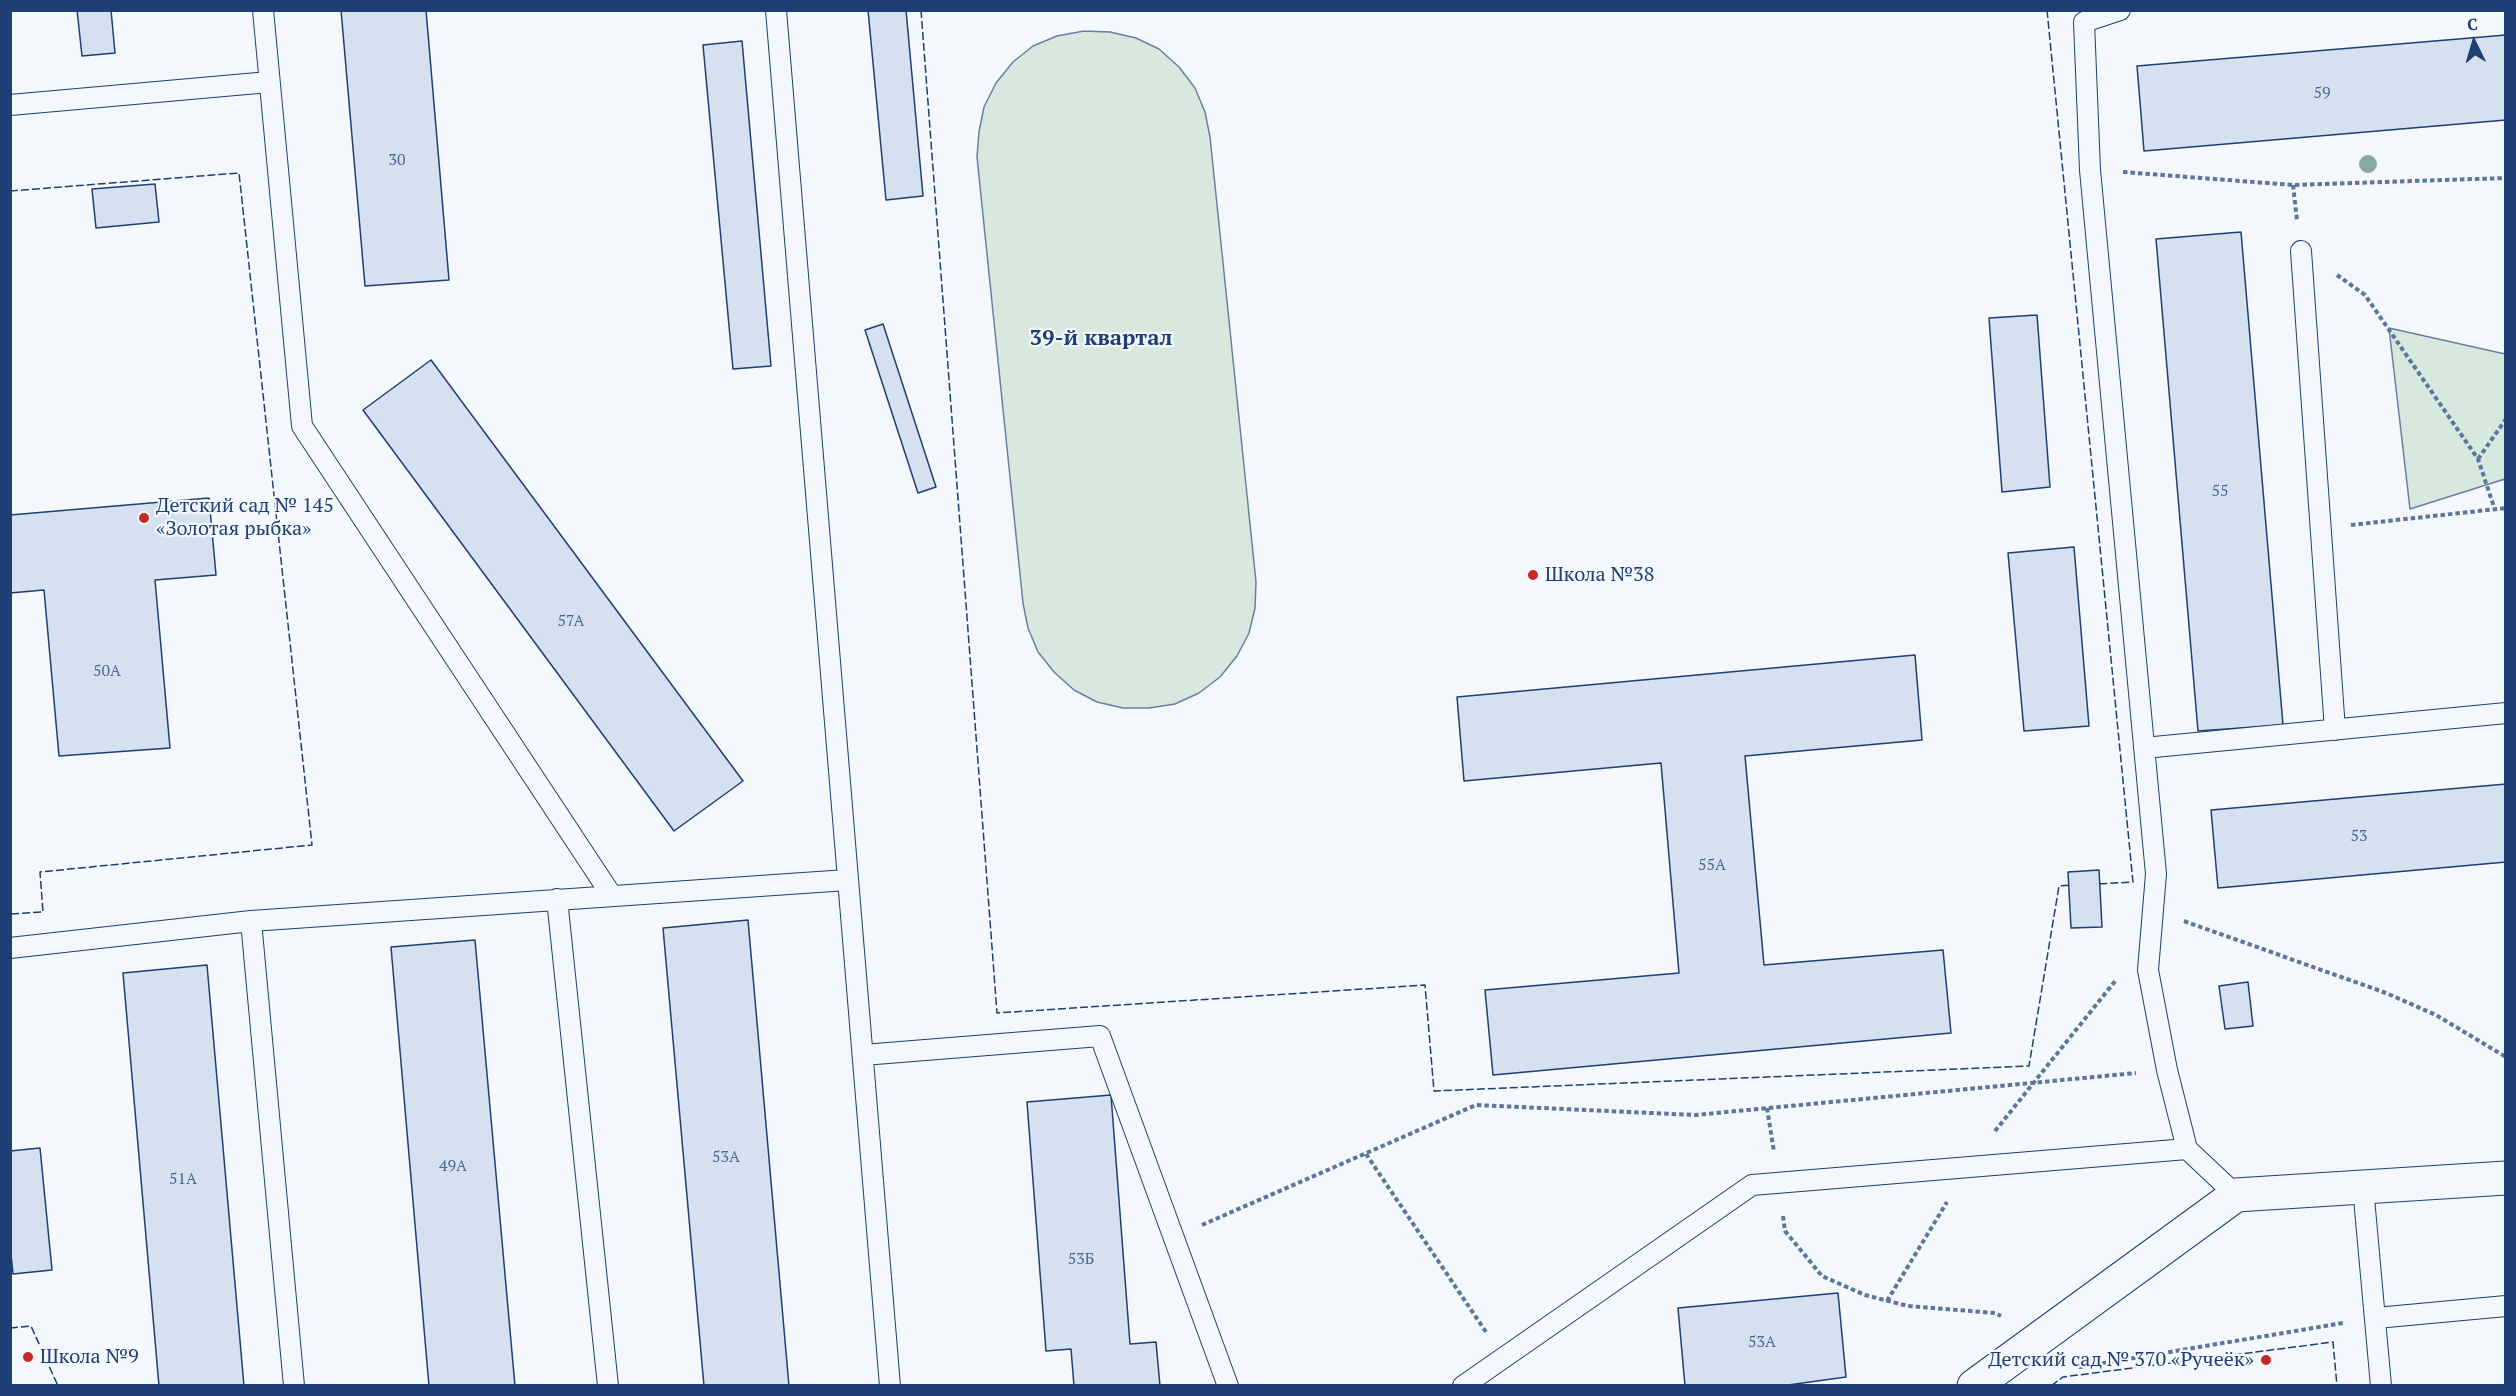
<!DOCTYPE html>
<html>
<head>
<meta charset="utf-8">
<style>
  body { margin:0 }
  #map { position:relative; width:2516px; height:1396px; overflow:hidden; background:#f4f7fb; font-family:"PT Serif",serif }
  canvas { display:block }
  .frame { position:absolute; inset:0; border:12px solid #1d3f73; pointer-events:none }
  .north { position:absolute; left:2444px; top:12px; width:60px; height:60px; -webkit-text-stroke:4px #f4f7fb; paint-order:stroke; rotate:355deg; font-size:16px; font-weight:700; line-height:24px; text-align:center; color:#1d3f73 }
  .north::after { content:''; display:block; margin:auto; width:21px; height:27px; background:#1d3f73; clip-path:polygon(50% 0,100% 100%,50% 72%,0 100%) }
</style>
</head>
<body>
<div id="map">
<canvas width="2516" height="1396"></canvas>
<div class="frame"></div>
<div class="north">С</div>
</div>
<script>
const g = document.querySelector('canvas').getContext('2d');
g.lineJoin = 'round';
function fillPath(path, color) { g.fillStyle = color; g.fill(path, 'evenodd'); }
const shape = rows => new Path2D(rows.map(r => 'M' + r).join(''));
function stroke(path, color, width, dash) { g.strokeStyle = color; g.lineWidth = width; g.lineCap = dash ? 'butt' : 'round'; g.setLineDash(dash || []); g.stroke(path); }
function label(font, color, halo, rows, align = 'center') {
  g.font = font + ' "PT Serif",serif'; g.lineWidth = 4.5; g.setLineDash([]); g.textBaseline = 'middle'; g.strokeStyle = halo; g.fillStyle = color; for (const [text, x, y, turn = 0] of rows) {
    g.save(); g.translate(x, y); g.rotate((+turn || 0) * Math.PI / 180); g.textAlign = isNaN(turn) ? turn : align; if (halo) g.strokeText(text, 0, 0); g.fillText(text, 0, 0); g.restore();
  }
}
const green = shape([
  [1084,31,1110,32,1136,38,1159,49,1179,67,1195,88,1205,112,1210,137,1256,582,1255,608,1249,633,1237,656,1220,677,1199,693,1175,704,1149,708,1123,708,1097,702,1074,690,1054,672,1038,652,1028,628,1023,603,977,157,979,132,984,107,996,83,1013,62,1033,46,1057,36,1084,31],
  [2389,328,2505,354,2505,479,2410,509,2389,328]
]);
fillPath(green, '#d7e8df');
stroke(green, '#687fa3', 1.5);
const building = shape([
  [77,10,111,10,115,53,82,56,77,10],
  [341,10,426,10,449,280,365,286,341,10],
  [868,10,906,10,923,196,886,200,868,10],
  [2506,35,2506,120,2144,151,2137,66,2506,35],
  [742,41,771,366,733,369,703,45,742,41],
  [155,184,159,222,96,228,92,189,155,184],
  [2241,232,2283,725,2198,731,2156,239,2241,232],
  [2037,315,2050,487,2002,492,1989,318,2037,315],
  [883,324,936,487,918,493,865,330,883,324],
  [431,360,743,781,674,831,363,410,431,360],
  [209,498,216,575,155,580,170,748,59,756,44,590,10,593,10,515,209,498],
  [2074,547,2089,726,2024,731,2008,553,2074,547],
  [1915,655,1922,740,1745,756,1764,965,1943,950,1951,1033,1493,1075,1485,990,1679,973,1661,763,1464,781,1457,697,1915,655],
  [2506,784,2506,862,2218,888,2211,810,2506,784],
  [2099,870,2102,927,2071,928,2068,872,2099,870],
  [748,920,789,1386,704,1386,663,928,748,920],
  [475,940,515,1386,429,1386,391,947,475,940],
  [207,965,244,1386,159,1386,123,973,207,965],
  [2248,982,2253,1026,2225,1029,2219,986,2248,982],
  [1111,1095,1130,1344,1156,1342,1160,1386,1074,1386,1071,1349,1046,1351,1027,1102,1111,1095],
  [40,1148,52,1270,13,1274,10,1244,10,1151,40,1148],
  [1838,1293,1846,1377,1781,1386,1685,1386,1678,1308,1838,1293]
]);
fillPath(building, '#d5e0f0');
stroke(building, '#1d3f73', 1.5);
const service = shape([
  [263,10,302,426,612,896],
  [776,10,890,1386],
  [2120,10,2084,22,2090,170,2156,874,2148,970,2167,1070,2187,1149],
  [10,105,269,82],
  [2301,251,2335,730],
  [2144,748,2506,713],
  [557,899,608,1386],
  [251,921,294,1386],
  [10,948,251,921,847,880],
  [863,1055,1100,1036,1228,1386],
  [2363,1187,2381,1386],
  [2376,1318,2506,1306],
  [1463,1386,1752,1185,2187,1149,2236,1195]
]);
const minor = shape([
  [1974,1386,2236,1195,2506,1178]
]);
stroke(service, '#1d3f73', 22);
stroke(minor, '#1d3f73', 35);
stroke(shape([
  [2123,172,2293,185,2506,178],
  [2293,185,2297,220],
  [2337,275,2365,295,2478,459,2495,510],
  [2478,459,2506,419],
  [2351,525,2506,508],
  [2184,921,2386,993,2436,1015,2506,1057],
  [1767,1108,1774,1152],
  [1995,1131,2116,980],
  [1366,1154,1486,1332],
  [1783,1216,1785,1231,1822,1276,1865,1295,1908,1306,1995,1313,2001,1316],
  [1202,1225,1476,1105,1695,1115,2136,1073],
  [1887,1301,1947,1202],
  [2073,1363,2080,1367,2343,1323]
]), '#5e769c', 4, [4.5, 3]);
stroke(service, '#f4f7fb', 20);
stroke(minor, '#f4f7fb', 33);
stroke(shape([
  [921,10,997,1013,1425,985,1434,1091,2029,1066,2059,886,2072,885],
  [2047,10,2133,882,2096,884],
  [10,191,239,173,312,845,40,872,43,912,10,914],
  [10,1328,31,1326,58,1386],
  [2051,1386,2063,1377,2333,1342,2337,1386]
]), '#1d3f73', 1.5, [8, 3]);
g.fillStyle = '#86aba6';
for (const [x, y] of [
  [2368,164]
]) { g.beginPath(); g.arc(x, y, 9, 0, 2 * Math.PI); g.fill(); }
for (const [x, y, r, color] of [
  [144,518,6,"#c62828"],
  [1533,575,6,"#c62828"],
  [28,1357,6,"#c62828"],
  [2266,1360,6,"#c62828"]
]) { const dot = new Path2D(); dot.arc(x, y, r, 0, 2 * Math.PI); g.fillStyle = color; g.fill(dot); stroke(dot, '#f4f7fb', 2); }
label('16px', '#4b6792', null, [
  ["59",2322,93],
  ["30",397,160],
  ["55",2220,491],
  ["57А",571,621],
  ["50А",107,671],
  ["53",2359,836],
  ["55А",1712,865],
  ["53А",726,1157],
  ["49А",453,1166],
  ["51А",183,1179],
  ["53Б",1081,1259],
  ["53А",1762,1342]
]);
label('20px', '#1d3f73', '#f4f7fb', [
  ["Детский сад № 145",156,506],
  ["«Золотая рыбка»",156,529],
  ["Школа №38",1545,575],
  ["Школа №9",40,1357],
  ["Детский сад № 370 «Ручеёк»",2254,1360,"right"]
], 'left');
label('bold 22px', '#1d3f73', '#f4f7fb', [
  ["39-й квартал",1101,339]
]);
</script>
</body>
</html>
